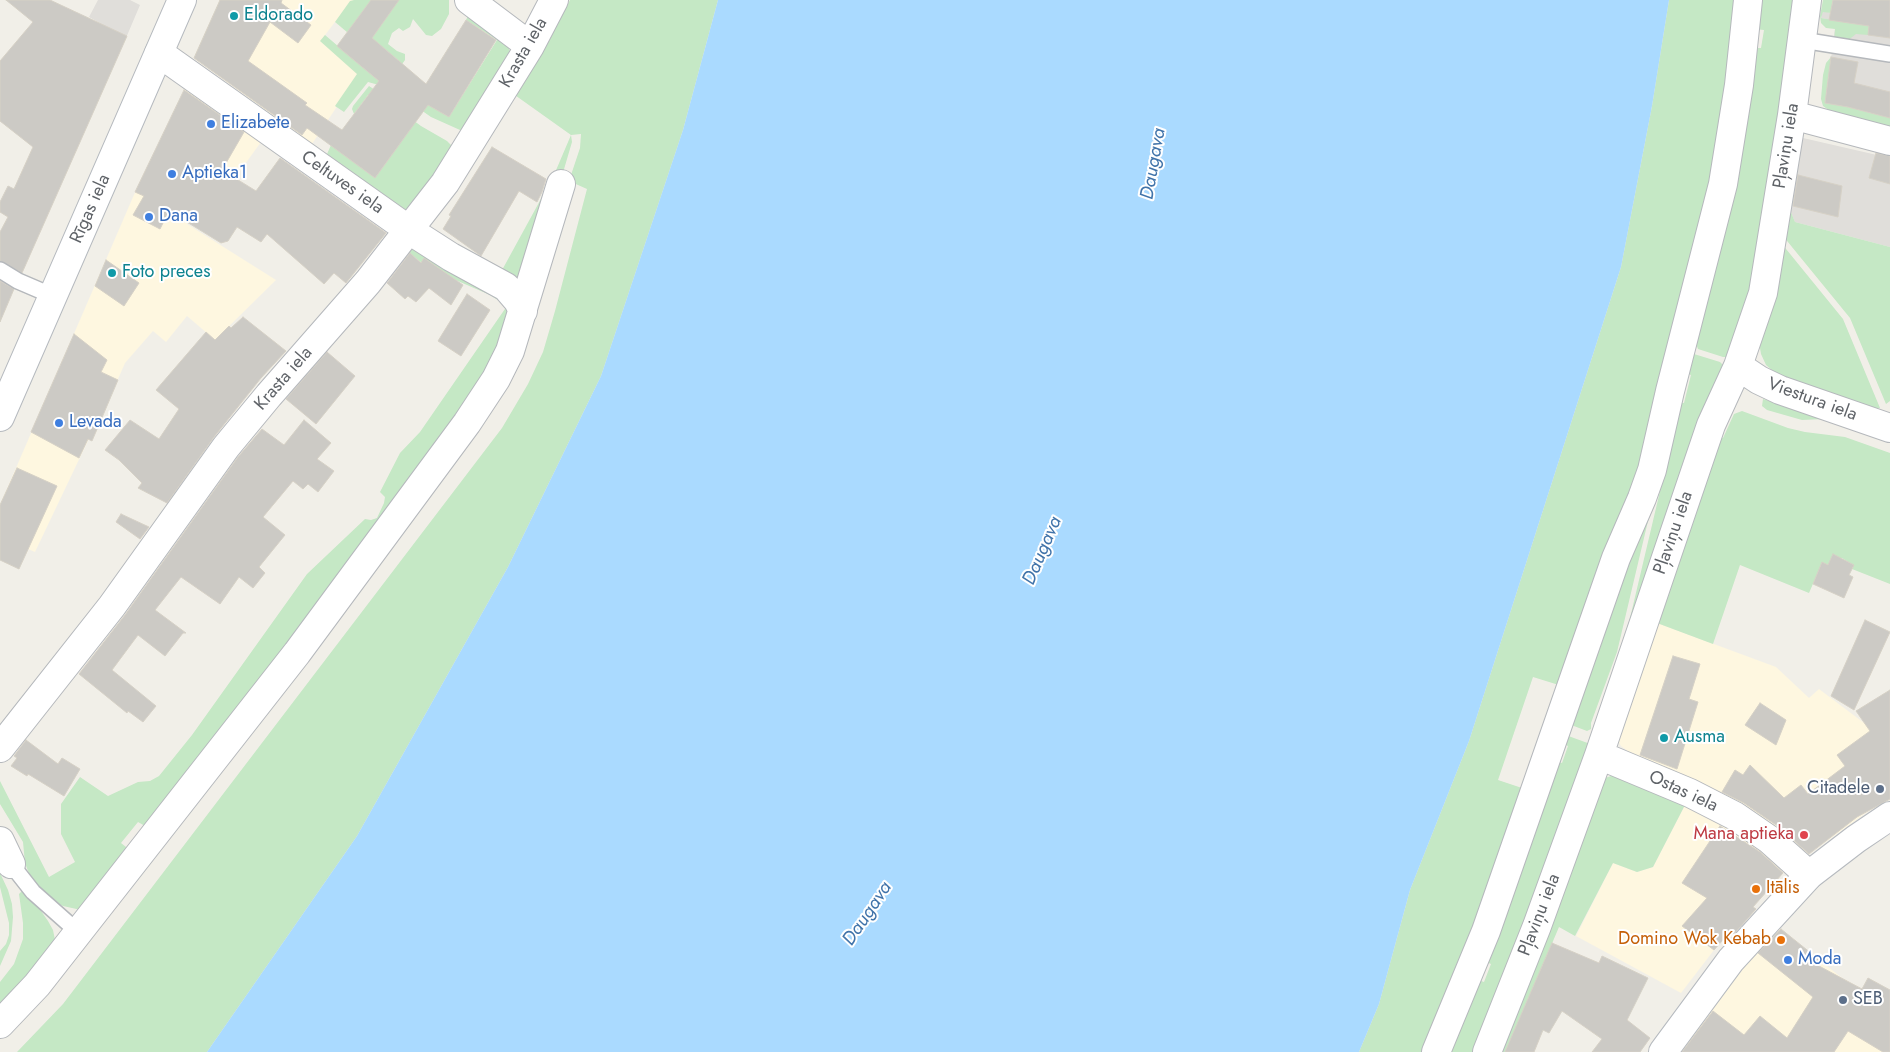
<!DOCTYPE html>
<html>
<head>
<meta charset="utf-8">
<style>
  body { margin:0 }
  canvas { display:block; background:#f1efe8 }
</style>
</head>
<body>
<canvas width="1890" height="1052"></canvas>
<script>
const g = document.querySelector('canvas').getContext('2d');
g.lineJoin = 'round';
function fillPath(path, color) { g.fillStyle = color; g.fill(path, 'evenodd'); }
const shape = rows => new Path2D(rows.map(r => 'M' + r).join(''));
function stroke(path, color, width, dash) { g.strokeStyle = color; g.lineWidth = width; g.lineCap = dash ? 'butt' : 'round'; g.setLineDash(dash || []); g.stroke(path); }
function label(font, color, halo, rows, align = 'center') {
  g.font = font + ' Jost,sans-serif'; g.lineWidth = 4; g.setLineDash([]); g.textBaseline = 'middle'; g.strokeStyle = halo; g.fillStyle = color; for (const [text, x, y, turn = 0] of rows) {
    g.save(); g.translate(x, y); g.rotate((+turn || 0) * Math.PI / 180); g.textAlign = isNaN(turn) ? turn : align; if (halo) g.strokeText(text, 0, 0); g.fillText(text, 0, 0); g.restore();
  }
}
fillPath(shape([
  [220,0,371,0,347,32,335,22,322,39,360,72,312,144,194,58],
  [186,86,261,142,227,189,205,189,187,224,276,280,215,340,187,316,166,342,153,331,125,363,101,418,94,428,35,552,14,543,0,505,133,197],
  [1649,620,1776,667,1809,698,1819,689,1864,723,1889,702,1885,693,1890,690,1890,799,1874,807,1802,859,1704,789,1629,752,1621,746,1617,739],
  [1685,805,1722,823,1760,847,1786,870,1714,950,1681,993,1576,936,1613,863,1637,872,1653,867],
  [1777,926,1842,978,1862,989,1868,978,1890,990,1884,1000,1890,1052,1676,1052,1718,998]
]), '#fef7e0');
fillPath(shape([
  [98,0,130,0,140,5,126,38,89,17],
  [1833,0,1890,0,1890,118,1848,107,1825,103,1836,21,1821,18,1823,11,1831,13],
  [1803,138,1890,158,1890,247,1795,222,1788,205,1792,174]
]), '#e0deda');
fillPath(shape([
  [354,0,449,0,449,14,441,29,432,36,426,35,413,19,410,27,403,31,399,28,392,33,388,44,397,51,405,54,405,60,386,87,368,82,344,112,335,106,357,74,320,41,325,35,380,82,398,60,382,47,374,55,335,22,350,1],
  [570,0,718,0,683,130,601,376,508,567,357,836,207,1052,17,1052,63,1004,502,428,528,384,543,352,555,311,587,189,569,181,580,148,581,134,571,135,572,142,562,176,551,182,571,135,512,93,548,43],
  [1669,0,1739,0,1723,136,1638,486,1562,686,1533,677,1498,780,1525,789,1425,1052,1359,1052,1379,1004,1410,890,1469,741,1621,267,1652,106],
  [1757,0,1797,0,1762,256,1728,357,1723,357,1698,349,1695,341,1752,48,1761,48,1764,30,1754,29],
  [1823,0,1833,0,1831,13,1823,12,1821,18,1869,26,1868,35,1856,34,1843,44,1834,43,1835,29,1826,28,1821,23,1820,16],
  [468,16,508,45,511,55,464,130,460,130,431,117,421,110,417,98,449,117,497,40,466,20],
  [1831,57,1825,103,1848,107,1890,118,1890,127,1833,113,1823,106,1821,99,1823,75,1826,63],
  [369,86,401,107,409,117,421,126,447,141,453,147,410,213,327,154,331,145,375,178,410,129,368,95,354,114,352,109,353,106],
  [548,186,523,296,501,272],
  [1788,205,1795,222,1890,247,1890,401,1886,404,1850,318,1783,236],
  [411,243,515,309,467,414,145,826,138,822,121,843,126,847,128,853,81,910,63,906,55,902,46,896,31,879,25,863,23,842,0,804,0,781,49,877,75,862,61,834,61,804,80,777,108,796,138,782,150,781,159,776,192,735,307,574,365,519,371,520,377,518,384,503,385,497,380,492,400,453,420,432,507,306,490,295,428,268,406,250],
  [1782,244,1843,319,1880,408,1874,409,1780,377,1766,365,1761,354,1759,342],
  [1694,354,1720,362,1724,366,1622,652,1665,470,1676,402,1684,403,1691,375,1688,374],
  [1763,399,1825,419,1802,420,1767,410,1762,406],
  [1742,411,1788,428,1805,432,1845,437,1890,453,1890,584,1852,569,1853,565,1842,558,1828,565,1822,563,1809,593,1740,565,1713,644,1649,620,1714,435,1723,438,1734,414],
  [1657,483,1617,652,1591,723,1591,729,1587,731,1566,723],
  [1563,734,1593,745,1480,1052,1445,1052,1475,979,1484,982,1491,964,1482,960,1553,760,1562,763,1568,746,1560,742],
  [1611,776,1619,776,1685,805,1653,867,1637,872,1613,863,1575,936,1559,927,1506,1052,1493,1052,1605,778],
  [0,873,8,890,12,904,13,917,11,941,0,966,0,951,6,944,9,935,9,923,0,887],
  [23,890,39,908,48,921,53,930,55,940,0,1017,0,982,14,964,23,939,23,923,19,894]
]), '#c5e8c5');
fillPath(shape([
  [718,0,1669,0,1652,106,1621,267,1469,741,1410,890,1379,1004,1359,1052,207,1052,357,836,508,567,601,376,683,130]
]), '#aadaff');
const building = shape([
  [6,0,50,0,127,36,22,273,0,261,0,232,8,217,0,212,0,202,8,186,14,189,33,147,0,121,0,61,33,22,6,0],
  [220,0,282,0,281,3,311,25,298,43,270,22,248,61,307,103,305,105,342,130,379,81,337,46,371,0,399,0,372,38,426,84,466,20,496,40,449,117,428,105,375,178,307,128,302,135,194,58,220,0],
  [1833,0,1890,0,1890,38,1868,35,1869,26,1829,20,1833,0],
  [1831,57,1858,62,1854,83,1890,92,1890,118,1848,107,1825,103,1831,57],
  [184,90,244,132,222,170,256,191,280,158,386,233,346,283,334,273,324,284,267,234,261,242,237,227,228,241,221,243,169,211,160,229,133,215,144,196,135,192,184,90],
  [492,147,546,179,542,192,537,202,519,191,481,256,443,229,451,216,449,215,492,147],
  [1876,153,1890,156,1890,184,1869,178,1876,153],
  [1798,175,1842,186,1838,217,1793,206,1798,175],
  [410,253,421,263,424,258,463,285,451,305,429,288,416,302,408,296,405,299,387,283,410,253],
  [106,260,139,283,124,306,95,286,106,260],
  [0,281,14,289,0,322,0,281],
  [467,294,490,310,461,356,438,341,467,294],
  [243,317,286,351,261,378,214,437,167,503,138,488,142,483,119,460,105,450,130,420,159,439,179,409,156,390,206,332,215,340,229,326,231,328,243,317],
  [74,334,107,360,101,372,118,380,92,441,88,439,79,458,31,432,74,334],
  [327,352,355,376,316,424,286,399,327,352],
  [304,420,331,443,317,459,334,471,318,492,308,484,303,489,293,481,263,517,285,535,259,567,265,573,253,588,239,577,220,604,181,577,155,610,186,633,183,633,165,656,138,635,112,670,156,706,143,722,128,711,127,713,79,674,125,615,238,457,262,429,284,445,304,420],
  [17,468,57,486,19,569,0,560,0,505,17,468],
  [121,514,149,527,140,539,116,522,121,514],
  [1833,554,1854,565,1849,575,1853,577,1844,598,1813,584,1822,562,1828,565,1833,554],
  [1865,620,1890,632,1854,710,1831,696,1865,620],
  [1673,656,1700,664,1689,699,1698,702,1677,769,1640,755,1673,656],
  [1890,690,1890,799,1857,817,1809,854,1779,827,1744,803,1722,792,1735,770,1743,775,1750,765,1784,798,1801,785,1808,794,1845,766,1837,755,1870,731,1856,711,1890,690],
  [1760,703,1786,720,1776,745,1745,725,1760,703],
  [26,740,58,764,62,758,80,769,64,796,28,774,27,776,11,766,17,758,14,756,26,740],
  [1720,826,1760,852,1783,873,1753,907,1756,909,1734,934,1731,931,1714,950,1682,926,1707,898,1682,883,1720,826],
  [1781,929,1822,962,1819,966,1862,989,1868,978,1890,990,1890,1052,1883,1052,1848,1031,1834,1052,1682,1052,1713,1011,1744,1035,1760,1016,1787,1038,1813,997,1758,953,1781,929],
  [1552,943,1599,963,1602,956,1648,978,1627,1020,1650,1038,1640,1052,1592,1052,1602,1039,1562,1011,1549,1033,1543,1030,1534,1052,1505,1052,1552,943]
]);
fillPath(building, '#cccac5');
stroke(building, '#d6d1c6', 1);
const lane = shape([
  [1802,40,1890,54],
  [0,270,18,281,53,296],
  [11,864,33,892,78,932]
]);
const street = shape([
  [469,0,530,46],
  [159,53,409,230,451,257,506,287,518,301,523,311],
  [1792,115,1890,141],
  [1738,366,1759,380,1780,390,1890,428],
  [0,748,112,606,226,447,269,395,368,282,445,183,530,46,554,0],
  [1599,755,1690,793,1735,816,1770,840,1809,875],
  [0,841,11,864],
  [0,1024,37,985,297,653,467,423,496,379,510,351,561,184],
  [1436,1052,1486,931,1616,558,1642,498,1652,470,1670,391,1723,184,1739,85,1748,0],
  [1487,1052,1537,926,1599,755,1711,425,1738,366,1763,293,1792,115,1807,0]
]);
const secondary = shape([
  [0,417,182,0],
  [1663,1052,1731,960,1809,875,1856,839,1890,816]
]);
stroke(lane, '#b5b8bc', 18);
stroke(street, '#b5b8bc', 30);
stroke(secondary, '#b6babf', 30);
stroke(lane, '#fff', 15);
stroke(street, '#fff', 28);
stroke(secondary, '#fff', 28);
for (const [x, y, r, color] of [
  [234,16,5,"#0f9aa8"],
  [211,124,5,"#3f7fe0"],
  [172,174,5,"#3f7fe0"],
  [149,217,5,"#3f7fe0"],
  [112,273,5,"#0f9aa8"],
  [59,423,5,"#3f7fe0"],
  [1664,738,5,"#0f9aa8"],
  [1880,789,5,"#5c6f8a"],
  [1804,835,5,"#e0444e"],
  [1756,889,5,"#e8710a"],
  [1781,940,5,"#e8710a"],
  [1788,960,5,"#3f7fe0"],
  [1843,1000,5,"#5c6f8a"]
]) { const dot = new Path2D(); dot.arc(x, y, r, 0, 2 * Math.PI); g.fillStyle = color; g.fill(dot); stroke(dot, '#fff', 2); }
label('18px', '#0d838f', '#fff', [
  ["Eldorado",244,16],
  ["Foto preces",122,273],
  ["Ausma",1674,738]
], 'left');
label('18px', '#5f6368', '#fff', [
  ["Krasta iela",524,53,-60],
  ["Pļaviņu iela",1787,146,-81],
  ["Celtuves iela",342,183,35],
  ["Rīgas iela",91,209,-66],
  ["Krasta iela",284,379,-49],
  ["Viestura iela",1812,400,20],
  ["Pļaviņu iela",1674,533,-71],
  ["Ostas iela",1683,792,25],
  ["Pļaviņu iela",1540,915,-69]
]);
label('18px', '#366cbe', '#fff', [
  ["Elizabete",221,124],
  ["Aptieka1",182,174],
  ["Dana",159,217],
  ["Levada",69,423],
  ["Moda",1798,960]
], 'left');
label('18px', '#4e5e75', '#fff', [
  ["Citadele",1870,789],
  ["SEB",1853,1000,"left"]
], 'right');
label('18px', '#be3a42', '#fff', [
  ["Mana aptieka",1794,835]
], 'right');
label('18px', '#c56008', '#fff', [
  ["Itālis",1766,889],
  ["Domino Wok Kebab",1771,940,"right"]
], 'left');
label('italic 19px', '#4174aa', '#fff', [
  ["Daugava",1154,164,-80],
  ["Daugava",1043,551,-67],
  ["Daugava",868,914,-56]
]);
</script>
</body>
</html>
